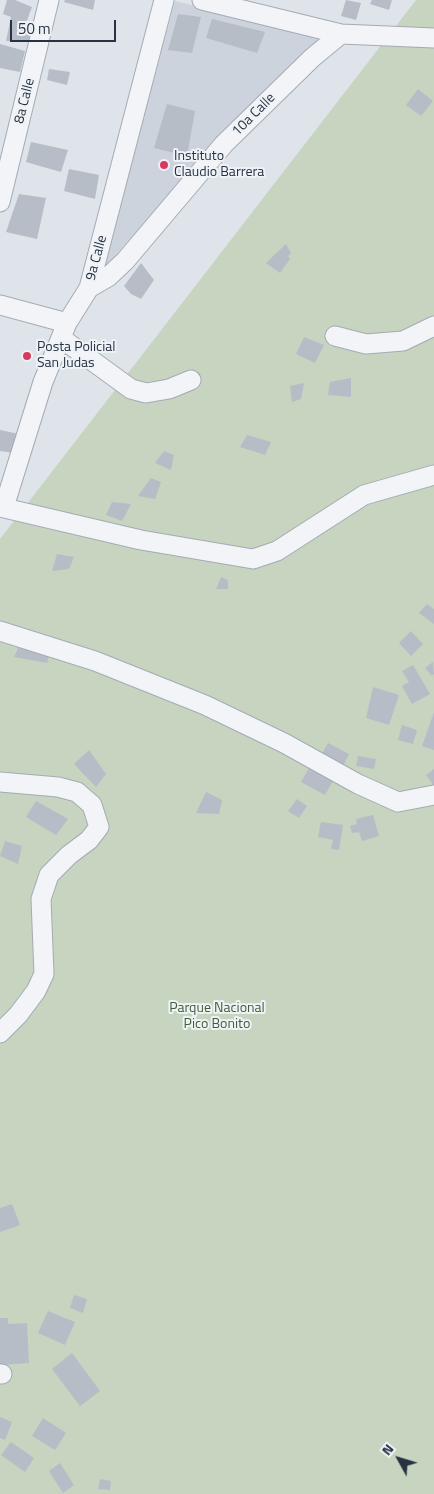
<!DOCTYPE html>
<html>
<head>
<meta charset="utf-8">
<style>
  body { margin:0 }
  #map { position:relative; width:434px; height:1494px; overflow:hidden; background:#dfe4ea; font-family:"Titillium Web",sans-serif }
  canvas { display:block }
  .north { position:absolute; left:374px; top:1434px; width:50px; height:50px; -webkit-text-stroke:4px #eff3f7; paint-order:stroke; rotate:309deg; font-size:14px; font-weight:700; line-height:20px; text-align:center; color:#273242 }
  .north::after { content:''; display:block; margin:auto; width:18px; height:22px; background:#273242; clip-path:polygon(50% 0,100% 100%,50% 72%,0 100%) }
  .scale { position:absolute; left:10px; top:20px; width:106px; height:22px; box-sizing:border-box; border:2px solid #273242; border-top:0; padding-left:6px; font-size:15px; line-height:18px; white-space:nowrap; color:#273242; -webkit-text-stroke:4px #eff3f7; paint-order:stroke }
</style>
</head>
<body>
<div id="map">
<canvas width="434" height="1494"></canvas>
<div class="north">N</div>
<div class="scale">50 m</div>
</div>
<script>
const g = document.querySelector('canvas').getContext('2d');
g.lineJoin = 'round';
function fillPath(path, color) { g.fillStyle = color; g.fill(path, 'evenodd'); }
const shape = rows => new Path2D(rows.map(r => 'M' + r).join(''));
function stroke(path, color, width, dash) { g.strokeStyle = color; g.lineWidth = width; g.lineCap = dash ? 'butt' : 'round'; g.setLineDash(dash || []); g.stroke(path); }
function label(font, color, halo, rows, align = 'center') {
  g.font = font + ' "Titillium Web",sans-serif'; g.lineWidth = 4; g.setLineDash([]); g.textBaseline = 'middle'; g.strokeStyle = halo; g.fillStyle = color; for (const [text, x, y, turn = 0] of rows) {
    g.save(); g.translate(x, y); g.rotate((+turn || 0) * Math.PI / 180); g.textAlign = isNaN(turn) ? turn : align; if (halo) g.strokeText(text, 0, 0); g.fillText(text, 0, 0); g.restore();
  }
}
fillPath(shape([
  [175,1,329,38,231,127,103,269]
]), '#cdd3dc');
fillPath(shape([
  [416,0,434,0,434,1494,0,1494,0,539]
]), '#c6d4c0');
fillPath(shape([
  [7,0,15,0,32,7,26,23,30,25,29,42,6,41,11,17,3,14],
  [65,0,95,0,93,10,64,2],
  [346,0,361,3,356,20,341,16],
  [372,0,392,0,389,10,370,4],
  [178,14,201,17,192,53,168,50],
  [212,19,265,32,257,53,206,38],
  [0,44,25,51,20,72,0,68],
  [49,69,70,72,67,85,47,80],
  [418,89,433,101,421,116,406,105],
  [167,104,195,111,187,156,154,148],
  [31,142,68,150,61,172,26,162],
  [69,169,99,175,95,199,64,191],
  [19,194,46,198,37,239,6,232],
  [286,244,291,253,288,256,290,259,280,273,266,263],
  [141,263,154,280,141,299,131,294,124,286],
  [304,337,324,345,315,363,296,354],
  [351,378,351,397,328,395,330,382],
  [304,383,301,399,292,402,290,386],
  [0,430,24,435,14,453,0,451],
  [247,435,271,442,265,455,240,447],
  [164,451,174,455,171,470,155,463],
  [151,478,161,482,155,499,138,496],
  [112,502,131,504,122,521,106,515],
  [57,554,74,557,69,569,52,571],
  [221,577,228,580,228,589,216,589],
  [427,604,434,609,434,624,419,613],
  [411,631,423,644,411,656,399,643],
  [21,642,50,652,47,663,14,657],
  [433,662,434,674,432,676,425,668],
  [413,665,430,694,412,704,402,686,409,682,402,671],
  [373,687,399,695,389,725,366,718],
  [434,712,434,750,422,746],
  [402,725,417,730,413,744,398,740],
  [328,743,349,754,342,769,320,757],
  [89,750,106,774,96,787,74,764],
  [358,756,376,759,374,769,356,766],
  [310,766,334,779,325,795,301,782],
  [434,769,434,786,426,775],
  [206,792,222,800,219,814,196,813],
  [297,799,307,806,299,818,288,811],
  [36,801,68,819,56,835,26,817],
  [373,815,379,836,362,841,359,832,352,833,350,826,357,824,356,819],
  [321,822,343,825,339,850,331,849,333,840,318,837],
  [5,841,22,846,18,864,0,856],
  [12,1204,20,1225,0,1232,0,1208],
  [74,1295,87,1299,83,1313,70,1308],
  [48,1311,75,1322,65,1345,38,1333],
  [0,1318,8,1318,8,1324,27,1323,29,1363,0,1365],
  [72,1353,100,1391,80,1406,52,1369],
  [0,1417,12,1422,5,1440,0,1438],
  [43,1418,66,1433,55,1450,32,1436],
  [11,1442,34,1458,25,1472,1,1455],
  [60,1463,74,1485,63,1493,49,1471],
  [100,1479,111,1481,110,1490,98,1489]
]), '#b6bdc7');
const minor = shape([
  [202,0,341,34,434,38],
  [0,202,49,0],
  [89,288,108,277,125,261,224,144,312,58,341,34],
  [0,305,67,323],
  [335,336,366,344,403,341,434,326],
  [61,338,131,389,146,393,169,389,191,380],
  [0,507,141,540,253,559,277,551,364,495,434,475],
  [4,507,43,382,67,323,89,288,164,0],
  [0,631,95,661,205,705,284,743,358,784,398,802,434,795],
  [0,782,58,787,77,792,92,805,99,827,89,840,69,855,49,875,41,899,44,974,36,991,18,1015,0,1033],
  [0,1374,2,1374]
]);
stroke(minor, '#a4abb4', 21);
stroke(minor, '#f2f4f8', 19);
for (const [x, y, r, color] of [
  [164,165,5,"#d93a5c"],
  [27,356,5,"#d93a5c"]
]) { const dot = new Path2D(); dot.arc(x, y, r, 0, 2 * Math.PI); g.fillStyle = color; g.fill(dot); stroke(dot, '#eff3f7', 2); }
label('14px', '#273242', '#eff3f7', [
  ["8a Calle",25,101,-76],
  ["10a Calle",254,115,-45],
  ["9a Calle",97,258,-75]
]);
label('14px', '#273242', '#eff3f7', [
  ["Instituto",174,157],
  ["Claudio Barrera",174,173],
  ["Posta Policial",37,348],
  ["San Judas",37,364]
], 'left');
label('14px', '#3e5f33', '#eff3f7', [
  ["Parque Nacional",217,1009],
  ["Pico Bonito",217,1025]
]);
</script>
</body>
</html>
